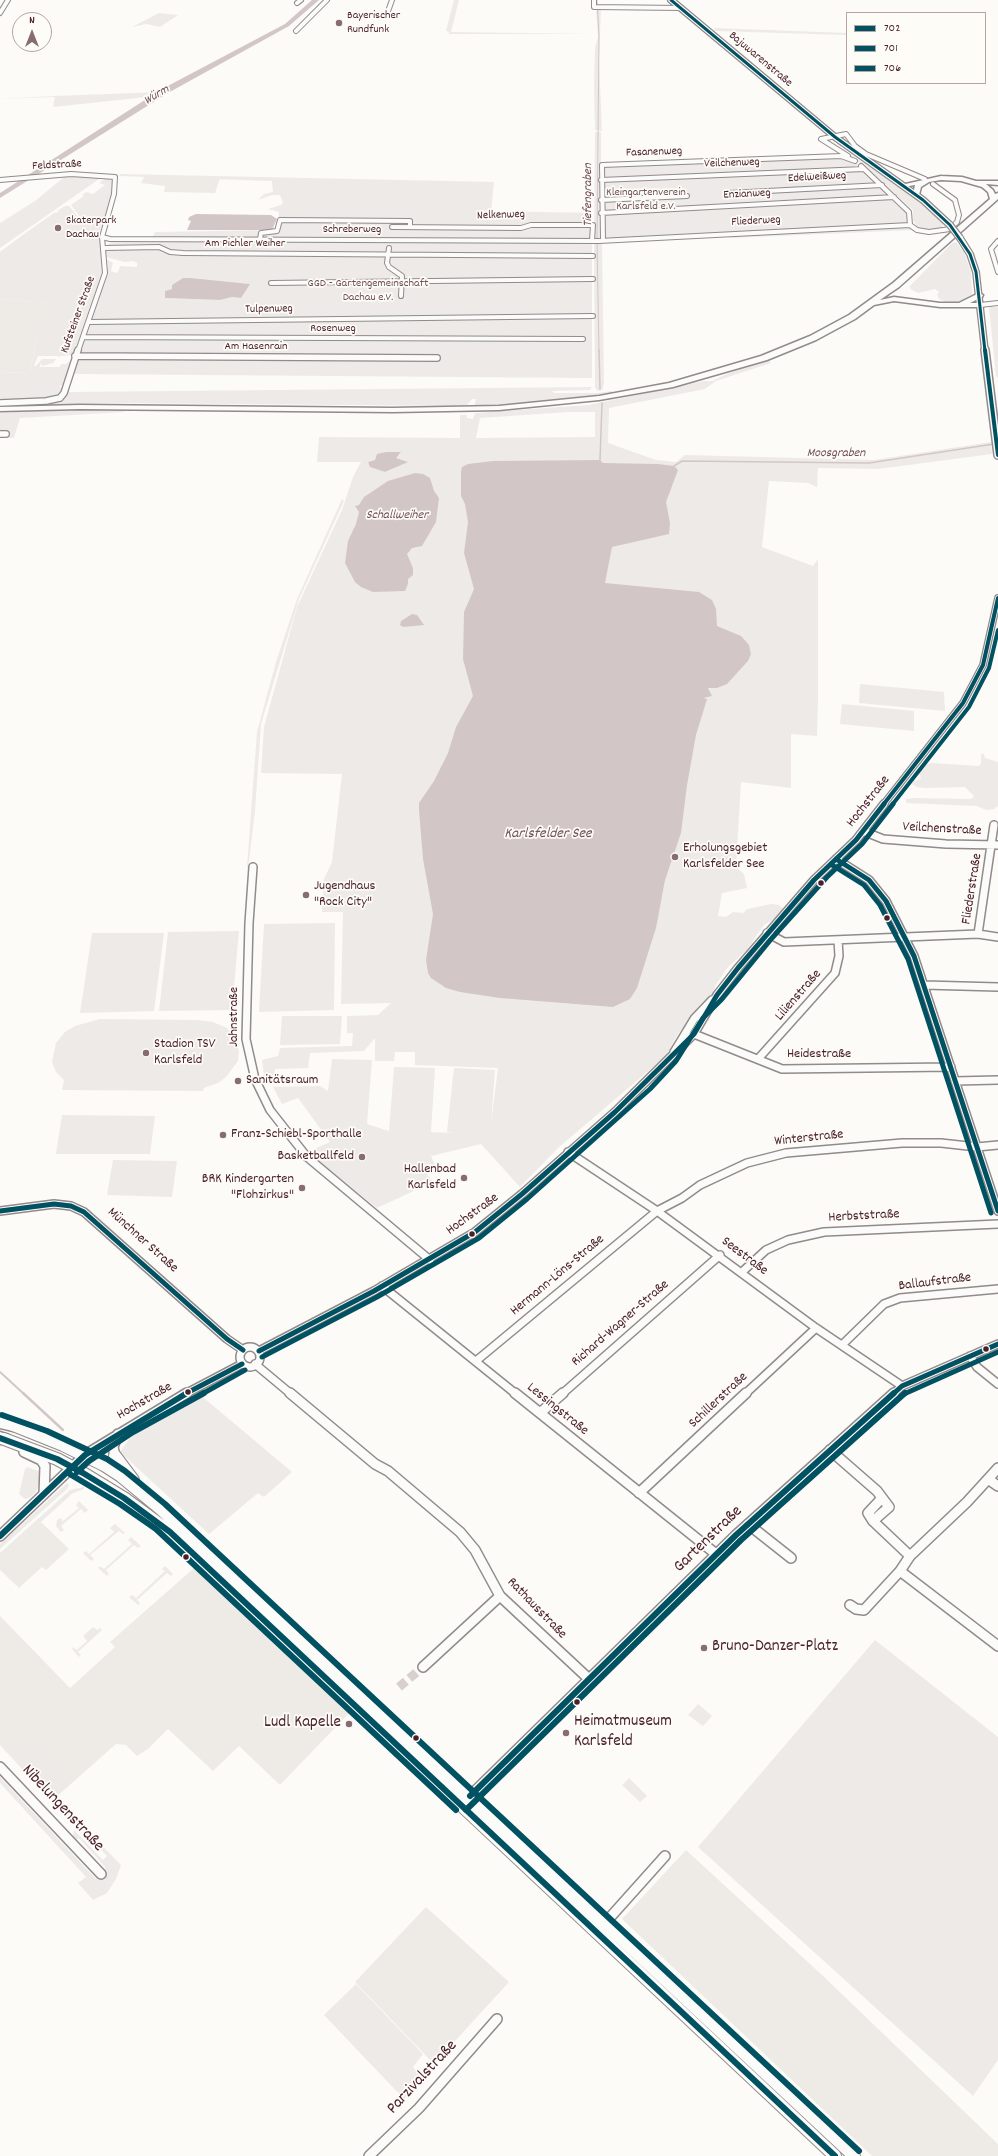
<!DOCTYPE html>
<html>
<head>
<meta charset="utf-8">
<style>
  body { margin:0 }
  #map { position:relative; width:998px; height:2156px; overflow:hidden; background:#fcfbf8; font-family:Dekko,sans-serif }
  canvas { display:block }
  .legend { position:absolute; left:846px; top:12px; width:140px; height:72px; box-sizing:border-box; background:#fdfcf7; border:1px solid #b5a4a5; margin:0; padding:5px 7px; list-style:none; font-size:12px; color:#4a1f2b }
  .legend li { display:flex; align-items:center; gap:8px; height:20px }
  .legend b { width:20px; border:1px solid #b5a4a5 }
  .north { position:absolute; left:12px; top:12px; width:40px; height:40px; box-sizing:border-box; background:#fdfcf7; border:1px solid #b5a4a5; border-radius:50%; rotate:0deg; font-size:11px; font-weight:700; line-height:16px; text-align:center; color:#4a1f2b }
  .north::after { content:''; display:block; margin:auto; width:14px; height:18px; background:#886c73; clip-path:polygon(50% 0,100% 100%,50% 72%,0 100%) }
</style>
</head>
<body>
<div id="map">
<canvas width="998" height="2156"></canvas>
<ul class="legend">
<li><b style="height:5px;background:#005262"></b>702</li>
<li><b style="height:5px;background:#005262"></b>701</li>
<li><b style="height:5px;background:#005262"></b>706</li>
</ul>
<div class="north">N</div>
</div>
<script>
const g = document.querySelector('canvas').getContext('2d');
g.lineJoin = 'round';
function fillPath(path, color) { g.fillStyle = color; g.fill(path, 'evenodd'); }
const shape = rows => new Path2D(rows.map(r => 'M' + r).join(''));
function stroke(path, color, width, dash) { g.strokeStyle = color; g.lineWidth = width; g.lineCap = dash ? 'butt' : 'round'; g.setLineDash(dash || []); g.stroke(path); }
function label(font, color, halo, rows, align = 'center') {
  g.font = font + ' Dekko,sans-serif'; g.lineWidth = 3.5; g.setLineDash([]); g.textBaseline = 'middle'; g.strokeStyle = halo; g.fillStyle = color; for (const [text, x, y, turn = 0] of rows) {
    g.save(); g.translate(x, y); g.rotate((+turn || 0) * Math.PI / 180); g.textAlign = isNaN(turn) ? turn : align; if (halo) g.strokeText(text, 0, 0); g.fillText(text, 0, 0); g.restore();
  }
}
fillPath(shape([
  [145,176,220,178,215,193,164,192,165,186,141,183],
  [0,299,47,303,39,320,71,320,71,323,37,334,30,372,0,373],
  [41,1522,69,1549,46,1570,42,1567,19,1588,0,1570,0,1558],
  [194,1568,313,1671,353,1709,280,1785,239,1746,213,1771,168,1729,148,1749,137,1756,126,1745,116,1744,55,1798,33,1781,0,1745,0,1616,70,1688,115,1647,110,1642],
  [686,1850,822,1975,998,2144,998,2156,872,2156,622,1919],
  [426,1907,509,1982,434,2064,355,1982]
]), '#eeebe7');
fillPath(shape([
  [454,0,459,0,451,32,594,34,448,34,450,32,446,31],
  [601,8,599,60,602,131,595,130,594,86,595,48,598,37,596,11],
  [159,13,178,15,160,27,146,24,132,27],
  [714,28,847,33,847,35,715,31],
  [162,92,156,96,53,107,55,97,0,99,54,96],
  [595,132,601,132,601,240,594,240],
  [830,140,916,199,943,223,942,229,932,231,919,229,913,220,913,210,859,162,828,141],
  [842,155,855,162,881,185,879,186,899,207,903,207,908,213,909,224,603,239,603,164],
  [120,174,494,182,491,211,592,213,592,314,588,317,592,317,592,378,72,374,69,392,592,387,590,390,552,391,554,393,598,393,612,391,612,393,540,402,474,407,476,399,472,399,467,405,453,406,113,403,0,406,0,404,55,401,64,397,67,392,72,369,108,273,107,259,113,263,111,271,115,273,118,272,120,266,137,267,137,263,133,261,125,262,106,257,106,251,114,249,152,248,162,249,163,253,177,253,163,246,107,246,113,240,152,239,155,232,277,230,279,212,268,209,281,205,283,203,280,195,272,195,258,200,264,194,273,192,272,181,119,176],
  [183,278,191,278,249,284,241,298,232,297,220,300,165,298,165,291,172,289,172,285],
  [72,175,102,177,0,248,0,223,35,201,64,177],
  [106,178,114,179,111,198,99,233,101,233,100,249,103,273,86,323,72,355,60,356,59,358,58,356,38,356,34,366,36,366,42,359,56,359,53,363,43,366,40,364,40,367,60,367,61,364,66,364,72,359,65,385,59,386,64,390,56,398,0,400,0,373,30,372,37,334,36,324,71,323,71,320,39,320,46,303,0,299,0,252,24,234,54,213,59,212,57,211,65,206,69,206,80,219,92,222,89,232,93,222,100,222,98,232,101,219,91,219,88,221,81,218,71,205,84,196,82,195,86,192,93,194,105,185,99,183],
  [910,226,914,230,732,238,724,235],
  [602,242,604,384,602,390,598,391,595,388,594,243],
  [956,242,964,252,971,272,972,294,969,300,949,303,939,299,937,295,939,292,935,289,918,293,912,290,909,287,952,243],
  [989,307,998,307,998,378,996,376],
  [30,321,33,323,34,336,27,367,20,371,0,372,0,370,24,369],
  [768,360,771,363,716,381,705,389,609,408,608,443,656,460,676,462,685,455,874,460,991,442,992,454,878,469,818,468,817,487,808,483,769,481,762,547,813,566,818,559,818,700,817,736,791,734,791,788,741,782,736,867,744,874,747,888,722,893,718,916,726,917,733,912,743,913,747,909,771,904,779,905,783,909,777,917,764,925,747,950,727,968,715,986,714,992,701,1004,676,1037,667,1055,558,1148,520,1187,481,1144,431,1156,436,1167,427,1174,433,1182,377,1208,317,1160,314,1149,330,1142,298,1098,282,1104,273,1087,320,1086,328,1091,332,1059,372,1060,367,1124,389,1131,394,1067,435,1068,431,1132,454,1133,447,1132,454,1068,495,1070,491,1123,498,1068,415,1065,415,1052,395,1052,394,1061,375,1061,375,1038,364,1051,310,1053,308,1068,275,1069,273,1084,265,1084,262,1060,278,1056,280,1048,352,1046,353,1033,347,1033,347,1016,378,1015,391,1003,341,1004,343,912,322,912,324,879,332,862,342,774,261,773,264,727,297,607,342,510,353,477,361,462,317,462,319,437,460,438,460,415,467,415,467,418,473,419,475,413,588,405,704,381,712,381,731,372],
  [569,412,595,412,595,437,476,438,480,418],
  [386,452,401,452,395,458,407,462,385,472,370,467,368,462,375,460],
  [63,409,121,410,125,412,20,418,14,438,9,438,9,432,0,433,0,413],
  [342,499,344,501,299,599,261,724,255,811,248,869,247,867,257,732,276,662,297,599],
  [860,684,944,692,945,711,859,703],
  [842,704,914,711,914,731,840,724],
  [981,754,984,754,985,758,998,762,998,806,994,809,986,810,977,806,906,803,906,799,913,798,971,799,974,796,965,787,925,788,917,787,912,784,914,781,921,779,919,772,924,765,931,763,979,766,981,763],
  [335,923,334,1010,259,1012,264,924],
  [239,931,232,1010,159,1011,168,932],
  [92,933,164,933,154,1011,80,1013],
  [282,1016,342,1016,340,1044,280,1045],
  [100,1019,197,1020,213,1022,227,1028,235,1038,239,1051,238,1061,226,1077,218,1083,204,1088,203,1091,62,1090,64,1080,56,1072,52,1062,56,1043,65,1032,75,1026],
  [62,1115,155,1116,150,1154,56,1154],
  [113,1160,177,1161,172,1197,107,1195],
  [198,1393,292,1472,264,1497,258,1493,209,1534,120,1452,129,1439,174,1405],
  [27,1467,41,1472,41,1478,36,1492,29,1498,25,1499,19,1494,25,1469],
  [67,1483,69,1485,67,1489,0,1549,0,1544],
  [84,1487,84,1489,73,1493,0,1559,0,1553,70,1490],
  [79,1501,88,1510,85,1513,81,1509,61,1526,64,1530,61,1532,56,1526,57,1520,60,1518,63,1521,79,1508,76,1505],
  [115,1524,125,1533,123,1534,119,1531,90,1555,94,1559,91,1561,83,1553,86,1551,89,1554,114,1532,110,1528],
  [131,1537,141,1546,138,1548,134,1545,106,1570,109,1574,107,1576,98,1568,100,1566,104,1569,132,1544,128,1540],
  [165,1566,173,1574,171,1576,167,1573,137,1600,140,1603,138,1605,129,1597,132,1595,136,1598,165,1571,162,1569],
  [93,1627,97,1630,100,1628,102,1630,78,1652,81,1655,79,1657,72,1649,73,1647,77,1650,87,1641,83,1636],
  [875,1640,998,1737,998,2060,973,2096,698,1847],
  [698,1704,712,1716,703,1726,688,1715],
  [26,1740,39,1748,67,1777,50,1795,11,1753],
  [0,1777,96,1879,105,1871,105,1867,80,1839,75,1839,73,1835,74,1830,103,1860,107,1856,76,1823,78,1821,121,1865,116,1879,107,1893,93,1900,78,1883,86,1877,0,1783],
  [629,1778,647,1796,640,1802,622,1785],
  [356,1984,423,2054,413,2067,422,2078,404,2099,324,2015]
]), '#eeeae8');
fillPath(shape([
  [196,214,271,215,277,219,272,230,187,230,191,221,188,220,189,217],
  [183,278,191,278,250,284,241,298,232,297,220,300,165,298,165,291,172,289,172,285],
  [386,452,401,452,396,458,408,462,385,472,370,467,368,462,375,460,377,454],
  [600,460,603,463,658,464,674,466,678,470,666,502,670,523,669,534,612,547,605,583,699,592,712,600,716,609,717,626,741,636,749,645,751,654,748,661,727,684,717,688,708,688,712,696,703,698,707,699,696,735,687,785,681,833,665,880,656,928,637,988,630,999,613,1007,500,998,460,992,446,988,431,978,428,973,426,960,433,914,423,859,419,810,419,803,434,781,448,753,456,727,473,696,463,659,464,612,474,589,464,553,468,522,465,504,461,496,461,471,462,467,468,464,493,461],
  [415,473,423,474,430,478,434,491,439,498,436,522,422,546,412,548,407,554,413,568,413,575,408,579,408,584,405,591,373,592,361,587,355,582,345,563,348,541,356,524,359,512,355,506,359,505,364,497,388,481],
  [412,614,417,615,424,625,403,627,400,625,401,621]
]), '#d2c7c6');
stroke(shape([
  [597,0,599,35,597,242,599,351]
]), '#d2c7c6', 1);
stroke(shape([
  [599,350,600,389],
  [600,460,602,403],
  [674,466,682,461,869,463,994,444]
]), '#d2c7c6', 1.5);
stroke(shape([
  [0,1372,24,1394]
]), '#d2c7c6', 2);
stroke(shape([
  [23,1393,63,1430]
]), '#d2c7c6', 2.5);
fillPath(shape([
  [312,0,319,0,289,26,168,93,0,198,0,193,162,89,285,24,312,0]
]), '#d2c7c6');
stroke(shape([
  [399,1687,423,1667]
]), '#d8cfcf', 9, [9, 4.5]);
const minorFar3 = shape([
  [594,0,594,7,681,8],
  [297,3,301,0],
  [0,13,8,0],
  [387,14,392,0],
  [296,31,327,0],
  [848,156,821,139,846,134,855,146,866,154,925,179],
  [861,166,909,212,910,225],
  [0,180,71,174,115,177,114,194,102,237,105,273,78,351],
  [601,180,864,169],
  [729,193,882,185],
  [601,200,687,196],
  [601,213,894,197],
  [910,225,917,230,929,232,950,229,957,222,959,215,955,200,933,184],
  [392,227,521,228,531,225,593,225,592,241],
  [102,237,110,239,599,241,910,225],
  [260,239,261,233,277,231,280,220,410,221,410,227],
  [603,240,602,165,841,156,855,161],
  [998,241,991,249,998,272],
  [103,248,159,247,170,252,183,253,593,256],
  [389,248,387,263,389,267,402,276,401,296],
  [271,283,593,279],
  [980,305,998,303],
  [89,322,593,316],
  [83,337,583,339]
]);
const minorFar2 = shape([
  [75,356,437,358],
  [0,403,46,401,60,398,64,393,78,350],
  [0,434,6,434],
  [883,805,963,703,983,665,998,598]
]);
const minorFar1 = shape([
  [863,831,883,839,946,844,998,845],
  [836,859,869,880,886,901,914,956,998,1211],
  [253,867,249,923,246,1039,255,1079,270,1110,307,1157,430,1260],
  [767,933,784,942,978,934,998,937],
  [978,934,994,825],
  [924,985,998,987],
  [694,1034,782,1069,951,1067],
  [674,1052,694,1019,712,1000],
  [758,1059,835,973,839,956,838,940],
  [955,1081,998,1080],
  [568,1152,657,1211,816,1328,902,1386],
  [0,1211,54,1204,71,1206,84,1212,227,1339,243,1350],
  [742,1272,766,1250,788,1240,824,1232,998,1224],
  [382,1286,516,1394],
  [843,1344,884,1304,900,1298,998,1289],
  '240 1357a10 10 0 1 1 20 0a10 10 0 1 1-20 0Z',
  [259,1351,374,1291,475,1232,522,1194,615,1112,694,1034,717,995,738,968,814,880,856,840,884,804],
  [970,1356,977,1367,998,1384],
  [476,1361,657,1211,682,1198,700,1185,747,1163,786,1153,902,1143,941,1143,977,1147,998,1145],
  [255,1364,291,1394],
  [185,1394,242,1364],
  [562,1394,720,1255],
  [745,1394,816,1328],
  [893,1394,902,1386,998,1344]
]);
const minor = shape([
  [290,1393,375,1464,388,1471,460,1532,475,1550,500,1596,589,1679],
  [515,1393,716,1554],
  [540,1413,563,1393],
  [830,1450,877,1491,889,1507,873,1521,910,1556],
  [24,1452,41,1460,45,1466,44,1494],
  [115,1456,113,1447,118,1434],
  [988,1479,998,1486],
  [639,1493,746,1393],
  [873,1521,868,1513,882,1498],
  [748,1524,791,1558],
  [0,1536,85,1455,187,1393],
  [900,1571,998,1646],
  [850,1605,856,1609,864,1610,900,1571,910,1556,967,1502,998,1468],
  [423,1667,500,1596],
  [0,1767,101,1874],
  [470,1796,736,1535,894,1393],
  [597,1932,665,1856],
  [369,2156,419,2108,497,2019]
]);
const majorFar2 = shape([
  [671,0,835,137,923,200,950,225],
  [960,238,970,254,976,272,985,351]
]);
const majorFar1 = shape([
  [985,350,998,455]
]);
const major = shape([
  [13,1425,63,1445,104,1465,121,1476,161,1509,854,2156],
  [4,1439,57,1459,83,1473,124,1498,170,1532,835,2156],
  [115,1456,133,1480]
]);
const highway = shape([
  [941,176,962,177,976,181,998,181,998,185,986,184,993,190,995,194,998,193,998,199,899,287,880,300,894,297,940,303,959,303,979,293,983,295,982,297,970,303,983,303,983,307,940,307,894,301,874,305,855,319,816,340,767,360,673,387,599,400,499,410,393,412,80,409,0,411,0,407,80,405,393,408,499,406,599,396,669,383,761,356,810,336,849,315,893,283,990,199,988,192,982,187,961,181,941,180,929,182,921,187,919,195,916,197,913,195,915,185,904,187,901,185,941,176],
  [0,1416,17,1421,19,1425,17,1429,13,1431,0,1428,0,1416],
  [0,1432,9,1435,10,1439,9,1443,0,1444,0,1432]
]);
stroke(minorFar3, '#928a8b', 6);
stroke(minorFar2, '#928a8b', 8);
stroke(minorFar1, '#928a8b', 10);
stroke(minor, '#928a8b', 12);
stroke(majorFar2, '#928a8b', 8);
stroke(majorFar1, '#928a8b', 10);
stroke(major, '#928a8b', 14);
stroke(highway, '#928a8b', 3);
stroke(minorFar3, '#fbfbf9', 4);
stroke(minorFar2, '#fbfbf9', 5.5);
stroke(minorFar1, '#fbfbf9', 7);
stroke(minor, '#fbfbf9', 9);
stroke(majorFar2, '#fbfbf9', 5.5);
stroke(majorFar1, '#fbfbf9', 7);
stroke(major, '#fbfbf9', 12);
fillPath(highway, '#fbfbf9');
const majorBridge = shape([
  [950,225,960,238]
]);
stroke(majorBridge, '#928a8b', 8, []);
stroke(majorBridge, '#fbfbf9', 5.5);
stroke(shape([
  [671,0,835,137,923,200,950,225,970,254,976,272,985,351]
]), '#005262', 3);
stroke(shape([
  [985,350,998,455],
  [883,805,963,703,983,665,998,598]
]), '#005262', 4);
stroke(shape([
  [836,859,869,880,886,901,914,956,998,1211],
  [0,1211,54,1204,71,1206,84,1212,227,1339,243,1350],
  [259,1351,374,1291,475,1232,522,1194,615,1112,694,1034,717,995,738,968,814,880,856,840,884,804],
  [185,1394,242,1364],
  [893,1394,902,1386,998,1344]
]), '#005262', 5);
stroke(shape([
  [0,1438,57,1459,83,1473,124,1498,170,1532,835,2156],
  [0,1536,85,1455,187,1393],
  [470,1796,736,1535,894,1393]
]), '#005262', 6);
stroke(shape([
  [892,805,969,707,989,668,998,630]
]), '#005262', 4);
stroke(shape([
  [832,865,864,885,880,905,908,959,991,1213],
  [262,1357,377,1297,479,1238,527,1199,650,1089,676,1061,703,1018,722,999,772,938,827,877,862,844,893,804],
  [202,1394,245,1370],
  [904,1394,998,1352]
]), '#005262', 5);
stroke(shape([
  [77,1472,89,1461,133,1432,204,1393],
  [68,1473,120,1504,156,1529,456,1810],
  [466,1810,741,1540,905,1393]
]), '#005262', 6);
stroke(shape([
  [2,1415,47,1431,107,1459,125,1471,165,1504,859,2151]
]), '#005262', 6);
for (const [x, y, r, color] of [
  [339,23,4,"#886c73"],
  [58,228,4,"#886c73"],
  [675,857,4,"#886c73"],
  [821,883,3.5,"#4a1f2b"],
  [306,895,4,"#886c73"],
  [887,918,3.5,"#4a1f2b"],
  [146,1053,4,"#886c73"],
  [238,1081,4,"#886c73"],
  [223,1135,4,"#886c73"],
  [362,1157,4,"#886c73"],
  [464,1178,4,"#886c73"],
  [302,1188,4,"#886c73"],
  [472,1234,3.5,"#4a1f2b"],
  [986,1349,3.5,"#4a1f2b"],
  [188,1392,3.5,"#4a1f2b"],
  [186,1557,3.5,"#4a1f2b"],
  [704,1648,4,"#886c73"],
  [577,1702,3.5,"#4a1f2b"],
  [349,1724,4,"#886c73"],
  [566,1733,4,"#886c73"],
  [416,1738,3.5,"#4a1f2b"]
]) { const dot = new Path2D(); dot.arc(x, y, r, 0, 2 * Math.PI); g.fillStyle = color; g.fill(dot); stroke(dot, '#fdfcf7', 1.5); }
label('12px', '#4a1f2b', '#fdfcf7', [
  ["Bayerischer",347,16],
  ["Rundfunk",347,30],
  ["Skaterpark",66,221],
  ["Dachau",66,235]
], 'left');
label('12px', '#4a1f2b', '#fdfcf7', [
  ["Bajuwarenstraße",760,60,40],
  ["Fasanenweg",654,153,-2],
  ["Veilchenweg",732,164,-2],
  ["Feldstraße",57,166,-3],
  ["Edelweißweg",817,178,-3],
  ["Enzianweg",747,195,-3],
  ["Nelkenweg",501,216,-2],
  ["Fliederweg",756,222,-3],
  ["Schreberweg",352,230],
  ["Am Pichler Weiher",245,244],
  ["Tulpenweg",269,310,-1],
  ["Kufsteiner Straße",79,315,-70],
  ["Rosenweg",333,329],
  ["Am Hasenrain",256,347]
]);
label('12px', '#704e57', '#fdfcf7', [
  ["Kleingartenverein",646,193],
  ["Karlsfeld e.V.",646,207],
  ["GGD - Gartengemeinschaft",368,284],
  ["Dachau e.V.",368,298]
]);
label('italic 13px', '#73525a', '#fdfcf7', [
  ["Würm",157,96,-31],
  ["Tiefengraben",589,195,-90],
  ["Moosgraben",836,454],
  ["Schallweiher",397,516]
]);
label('14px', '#4a1f2b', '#fdfcf7', [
  ["Hochstraße",869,802,-52],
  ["Veilchenstraße",942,830,3],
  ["Fliederstraße",973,889,-81],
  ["Lilienstraße",799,996,-49],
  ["Jahnstraße",235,1017,-90],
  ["Heidestraße",819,1055],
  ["Winterstraße",809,1139,-6],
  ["Hochstraße",473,1215,-36],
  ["Herbststraße",864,1217,-3],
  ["Münchner Straße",142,1241,42],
  ["Seestraße",744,1257,37],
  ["Hermann-Löns-Straße",558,1276,-40],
  ["Ballaufstraße",935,1283,-7],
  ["Richard-Wagner-Straße",621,1324,-41],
  ["Schillerstraße",719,1401,-43],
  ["Hochstraße",145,1402,-30],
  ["Lessingstraße",557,1410,39],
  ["Rathausstraße",536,1609,46]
]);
label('14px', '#4a1f2b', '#fdfcf7', [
  ["Erholungsgebiet",683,849],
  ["Karlsfelder See",683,865],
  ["Jugendhaus",314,887],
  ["\"Rock City\"",314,903],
  ["Stadion TSV",154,1045],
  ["Karlsfeld",154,1061],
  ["Sanitätsraum",246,1081],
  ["Franz-Schiebl-Sporthalle",231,1135],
  ["Basketballfeld",354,1157,"right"],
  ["Hallenbad",456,1170,"right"],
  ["Karlsfeld",456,1186,"right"],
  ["BRK Kindergarten",294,1180,"right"],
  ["\"Flohzirkus\"",294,1196,"right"]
], 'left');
label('italic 15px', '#73525a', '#fdfcf7', [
  ["Karlsfelder See",548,835]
]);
label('17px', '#4a1f2b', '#fdfcf7', [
  ["Gartenstraße",709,1540,-44],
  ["Nibelungenstraße",62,1809,47],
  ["Parzivalstraße",423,2078,-47]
]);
label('17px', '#4a1f2b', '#fdfcf7', [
  ["Bruno-Danzer-Platz",712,1648],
  ["Heimatmuseum",574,1723],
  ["Karlsfeld",574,1743],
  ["Ludl Kapelle",341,1724,"right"]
], 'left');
</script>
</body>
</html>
